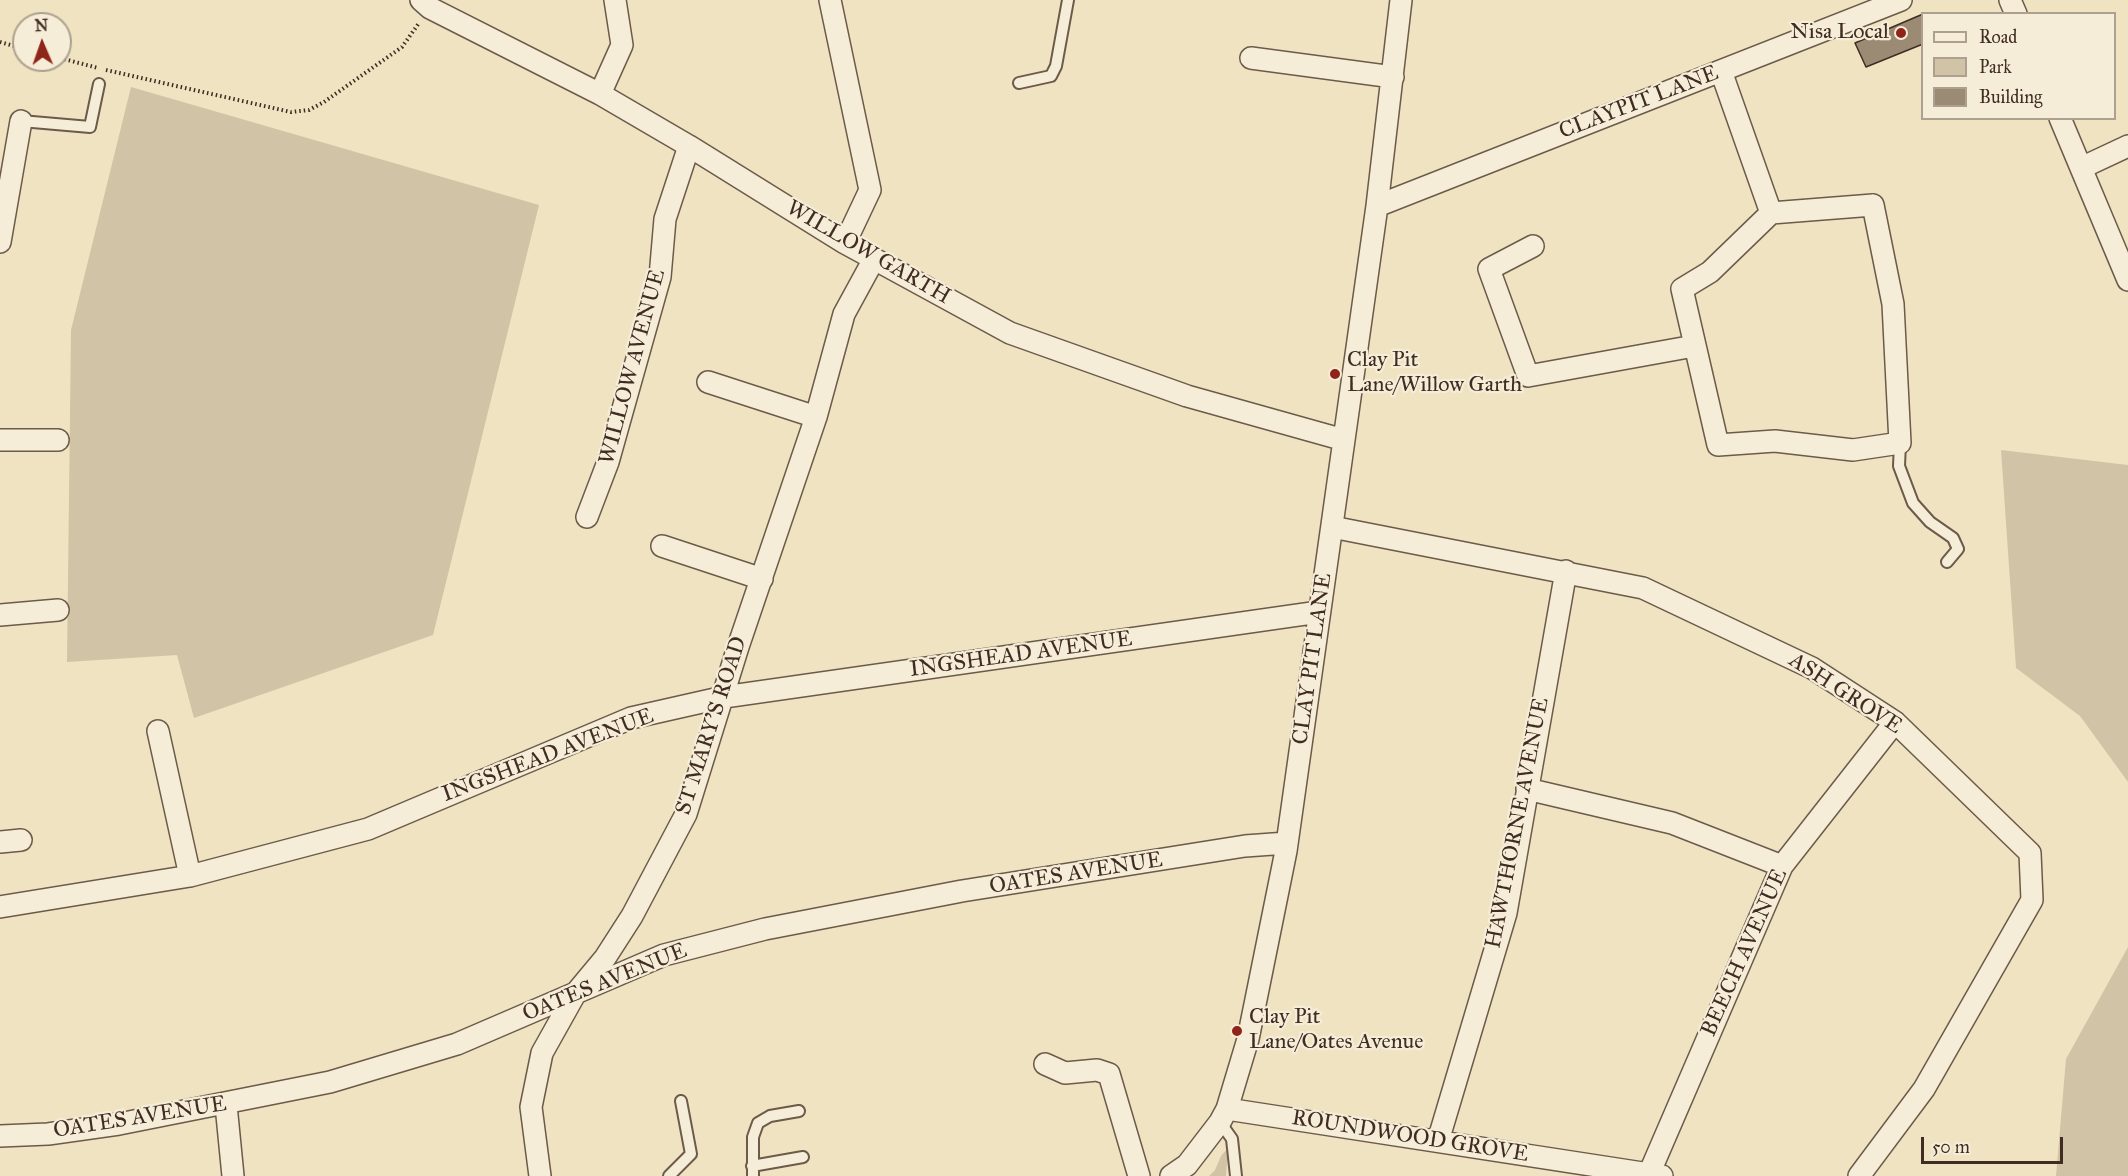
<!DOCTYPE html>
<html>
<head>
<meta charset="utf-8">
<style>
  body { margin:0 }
  #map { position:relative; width:2128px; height:1176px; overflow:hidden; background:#efe3c1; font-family:"IM FELL Great Primer",serif }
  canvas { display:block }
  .legend { position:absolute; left:1921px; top:12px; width:195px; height:108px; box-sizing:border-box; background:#f5edd7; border:2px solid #ada08f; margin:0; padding:8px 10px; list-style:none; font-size:18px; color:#402c23 }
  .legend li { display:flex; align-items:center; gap:12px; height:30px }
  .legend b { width:30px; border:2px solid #ada08f }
  .north { position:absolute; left:12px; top:12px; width:60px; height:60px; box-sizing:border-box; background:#f5edd7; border:2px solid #ada08f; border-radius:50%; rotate:358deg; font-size:16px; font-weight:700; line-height:24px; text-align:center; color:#402c23 }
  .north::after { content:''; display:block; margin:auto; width:21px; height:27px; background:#8f2418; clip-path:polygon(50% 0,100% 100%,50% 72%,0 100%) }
  .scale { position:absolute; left:1921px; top:1137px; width:142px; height:27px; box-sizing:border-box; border:3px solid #402c23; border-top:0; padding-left:8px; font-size:18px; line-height:21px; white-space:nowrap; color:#402c23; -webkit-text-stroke:4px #f5edd7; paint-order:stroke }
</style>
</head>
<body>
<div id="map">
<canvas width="2128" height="1176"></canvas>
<ul class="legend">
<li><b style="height:8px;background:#f5edd7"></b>Road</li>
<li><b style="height:16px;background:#d1c4a6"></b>Park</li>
<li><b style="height:16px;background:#9b8b75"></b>Building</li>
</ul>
<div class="north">N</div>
<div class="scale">50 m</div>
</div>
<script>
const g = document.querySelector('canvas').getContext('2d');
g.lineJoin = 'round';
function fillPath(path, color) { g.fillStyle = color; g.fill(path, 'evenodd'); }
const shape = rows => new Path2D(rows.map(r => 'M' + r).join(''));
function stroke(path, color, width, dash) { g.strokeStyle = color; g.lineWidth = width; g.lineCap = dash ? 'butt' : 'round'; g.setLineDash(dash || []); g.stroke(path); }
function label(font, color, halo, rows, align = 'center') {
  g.font = font + ' "IM FELL Great Primer",serif'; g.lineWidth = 4.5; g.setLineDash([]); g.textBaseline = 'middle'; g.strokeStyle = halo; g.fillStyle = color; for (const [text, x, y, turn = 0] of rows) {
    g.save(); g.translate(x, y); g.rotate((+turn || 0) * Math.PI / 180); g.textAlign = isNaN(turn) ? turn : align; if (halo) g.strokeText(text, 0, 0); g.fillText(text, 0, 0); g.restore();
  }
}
fillPath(shape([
  [131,87,539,205,433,635,194,718,177,655,67,662,71,330],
  [2001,450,2128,465,2128,782,2080,716,2016,668],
  [2128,947,2128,1176,2056,1176,2066,1059],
  [1228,1148,1226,1176,1209,1176,1215,1170,1221,1156]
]), '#d1c4a6');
const building = shape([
  [1923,14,1923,44,1866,67,1855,43,1923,14]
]);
fillPath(building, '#9b8b75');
stroke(building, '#402c23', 1.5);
const lane = shape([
  [1019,83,1051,76,1056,66,1068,0],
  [21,121,90,127,99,84],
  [1900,443,1899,466,1913,503,1930,522,1953,538,1958,549,1947,562],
  [1220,1122,1232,1139,1236,1176],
  [752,1166,803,1157],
  [669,1176,691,1154,681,1101],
  [753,1176,753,1137,758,1123,770,1116,799,1111]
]);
const street = shape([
  [421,0,430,8,600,94,689,146,845,243,1010,333,1187,396,1344,440],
  [830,0,870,190,845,243],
  [2010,0,2016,14],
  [1251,58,1393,77],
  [1721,71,1771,213],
  [600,94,622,45,615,0],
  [2060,118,2128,280],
  [2081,168,2128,146],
  [1873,205,1893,304,1900,443,1853,450,1775,441,1718,445,1682,289,1710,272,1771,213,1873,205],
  [1377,206,1901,0],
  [0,242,21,121],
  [1533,246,1489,269,1528,376,1694,346],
  [708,382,816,417],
  [0,440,58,440],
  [587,517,608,462,660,277,665,219,689,146],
  [1332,527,1643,588,1812,668,1895,722,2030,853,2032,900,1924,1089,1859,1176],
  [662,546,762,579],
  [0,615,58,610],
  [158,731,190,876],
  [1527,789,1672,823,1782,866],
  [0,842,21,840],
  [0,907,190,876,368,829,631,718,724,697,1319,612],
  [1045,1064,1065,1073,1097,1070,1109,1074,1139,1176],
  [226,1105,233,1176],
  [1227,1109,1662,1176],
  [0,1136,48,1134,119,1124,330,1082,457,1044,664,955,765,929,962,891,1245,846,1287,843],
  [1438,1141,1506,913,1566,571],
  [1649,1174,1782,866,1895,722],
  [540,1176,531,1107,542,1053,575,994,605,958,632,916,686,814,738,647,816,417,844,314,874,259],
  [1171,1176,1187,1165,1220,1122,1227,1109,1248,1039,1286,851,1377,206,1401,0]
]);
stroke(lane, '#6c5a4a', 14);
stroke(street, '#6c5a4a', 24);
stroke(shape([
  [0,42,24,49],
  [60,58,98,68],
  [106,70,291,112,309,110,324,102,402,47,419,23]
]), '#402c23', 4, [1.5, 3]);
stroke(lane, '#f5edd7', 10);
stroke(street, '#f5edd7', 21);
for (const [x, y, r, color] of [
  [1901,33,6,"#8f2418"],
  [1335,374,6,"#8f2418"],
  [1237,1031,6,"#8f2418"]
]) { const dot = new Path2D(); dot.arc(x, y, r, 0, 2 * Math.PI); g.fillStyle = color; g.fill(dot); stroke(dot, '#f5edd7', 2); }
label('22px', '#402c23', '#f5edd7', [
  ["Nisa Local",1889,33,"right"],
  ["Clay Pit",1347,361],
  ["Lane/Willow Garth",1347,386],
  ["Clay Pit",1249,1018],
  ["Lane/Oates Avenue",1249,1043]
], 'left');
label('22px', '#402c23', '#f5edd7', [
  ["CLAYPIT LANE",1639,103,-21],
  ["WILLOW GARTH",868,253,30],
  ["WILLOW AVENUE",633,367,-75],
  ["INGSHEAD AVENUE",1021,655,-8],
  ["CLAY PIT LANE",1313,659,-82],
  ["ASH GROVE",1845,694,33],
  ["ST MARY'S ROAD",712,726,-72],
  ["INGSHEAD AVENUE",548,756,-21],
  ["HAWTHORNE AVENUE",1518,823,-79],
  ["OATES AVENUE",1076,874,-9],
  ["BEECH AVENUE",1745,953,-66],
  ["OATES AVENUE",605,983,-22],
  ["OATES AVENUE",140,1118,-9],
  ["ROUNDWOOD GROVE",1410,1137,9]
]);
</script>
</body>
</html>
